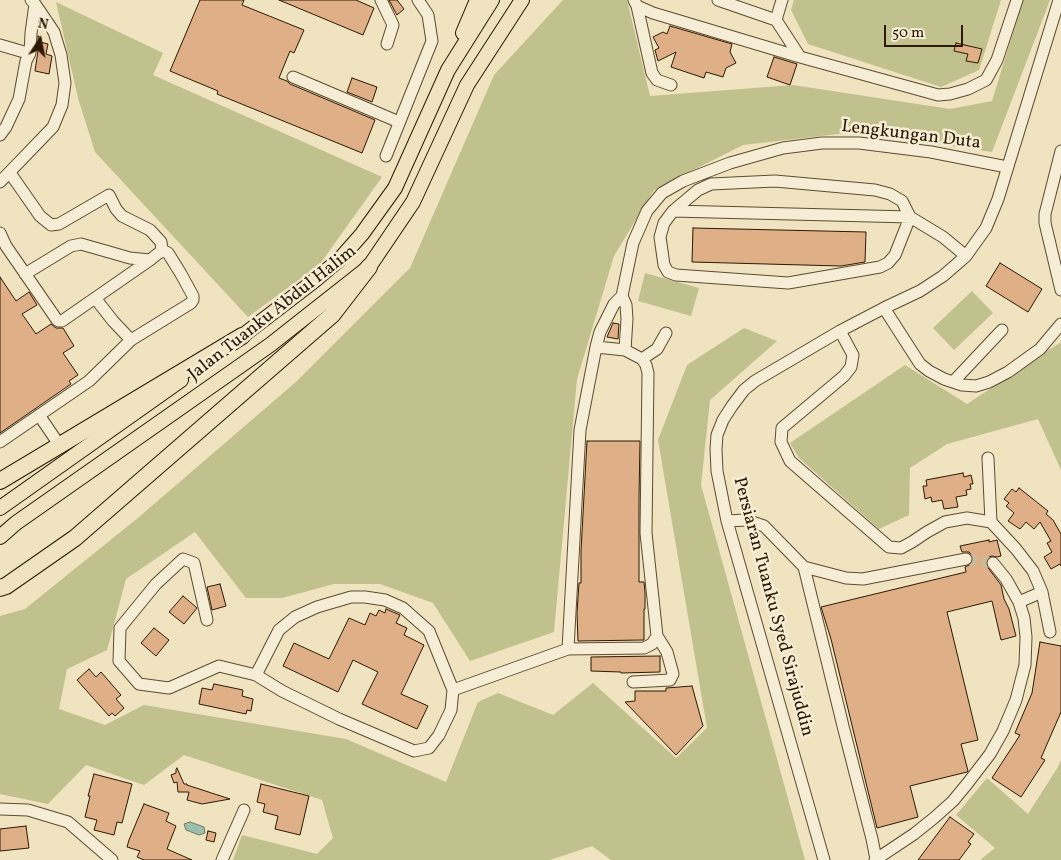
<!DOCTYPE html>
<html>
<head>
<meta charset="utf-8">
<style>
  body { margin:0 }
  #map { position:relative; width:1061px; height:860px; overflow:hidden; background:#efe3c0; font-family:Vollkorn,serif }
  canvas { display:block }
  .north { position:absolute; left:15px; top:15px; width:50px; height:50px; -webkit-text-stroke:4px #f5edd6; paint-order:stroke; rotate:11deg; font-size:14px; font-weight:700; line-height:20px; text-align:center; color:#2c1900 }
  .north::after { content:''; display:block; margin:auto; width:18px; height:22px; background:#2c1900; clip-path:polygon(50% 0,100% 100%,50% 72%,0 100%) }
  .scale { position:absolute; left:884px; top:25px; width:79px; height:22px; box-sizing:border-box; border:2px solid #2c1900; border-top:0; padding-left:6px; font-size:15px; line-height:18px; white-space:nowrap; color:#2c1900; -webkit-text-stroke:4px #f5edd6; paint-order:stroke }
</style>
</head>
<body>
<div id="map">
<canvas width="1061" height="860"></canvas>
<div class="north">N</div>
<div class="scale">50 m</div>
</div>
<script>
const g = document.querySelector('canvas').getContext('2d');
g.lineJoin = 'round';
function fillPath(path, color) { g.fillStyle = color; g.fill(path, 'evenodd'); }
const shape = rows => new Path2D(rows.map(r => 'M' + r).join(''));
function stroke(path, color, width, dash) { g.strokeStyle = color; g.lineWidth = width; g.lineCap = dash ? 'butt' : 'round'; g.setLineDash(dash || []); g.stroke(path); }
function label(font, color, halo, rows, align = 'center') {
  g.font = font + ' Vollkorn,serif'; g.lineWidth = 5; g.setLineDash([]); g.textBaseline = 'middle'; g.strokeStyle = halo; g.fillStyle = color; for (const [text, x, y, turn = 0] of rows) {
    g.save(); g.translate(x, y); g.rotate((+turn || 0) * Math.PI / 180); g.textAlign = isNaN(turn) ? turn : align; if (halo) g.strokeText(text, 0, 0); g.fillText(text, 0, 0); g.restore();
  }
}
fillPath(shape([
  [563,0,627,0,650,96,793,85,950,109,992,101,1023,0,1050,0,992,152,856,132,743,145,654,190,614,256,577,379,554,632,470,661,433,603,380,584,334,584,282,598,246,598,195,532,126,579,107,650,67,669,59,709,105,725,144,705,346,739,446,782,478,702,498,693,553,715,593,683,676,758,707,728,658,440,687,365,744,328,777,341,710,400,701,485,805,860,611,860,592,846,550,860,233,860,242,835,317,854,333,838,322,800,184,755,144,785,86,765,48,804,0,794,0,616,25,609,139,517,297,381,410,268,494,75],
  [794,0,1001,0,979,70,941,87,808,44,791,10],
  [56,2,163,53,153,75,382,177,320,264,248,317,95,152,78,98],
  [645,273,699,288,691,316,638,301],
  [972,291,993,313,954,350,933,328],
  [1061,342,1061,470,1038,419,947,444,910,468,909,515,879,529,799,458,790,443,905,365,967,404],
  [1061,760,1061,860,980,860,995,848,956,815,987,778,1028,814,1058,767]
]), '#c1c18d');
const water = shape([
  [190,822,204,827,205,833,199,835,186,830,184,824,190,822]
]);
fillPath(water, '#9bbfac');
stroke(water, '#6f7d67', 1);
const building = shape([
  [200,0,244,0,242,5,304,30,294,53,290,51,279,78,287,81,290,84,375,120,362,153,217,94,218,91,170,71,200,0],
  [279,0,356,0,374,8,363,35,279,0],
  [389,0,397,0,404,9,397,15,389,0],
  [670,26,732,44,730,52,736,63,726,68,723,77,706,72,704,78,671,67,676,52,658,61,655,50,659,48,653,37,663,32,667,34,670,26],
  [38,36,41,38,40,42,48,44,46,54,52,56,49,74,35,71,39,44,38,44,38,36],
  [956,43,982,49,978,63,966,61,968,54,954,51,956,43],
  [774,57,797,64,790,85,767,77,774,57],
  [352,78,377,87,372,102,347,92,352,78],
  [693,228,866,232,865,262,841,266,692,262,693,228],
  [1000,263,1042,289,1028,312,986,286,1000,263],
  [0,277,16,301,29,292,37,305,22,314,36,334,51,324,56,328,63,328,74,346,63,353,78,375,69,381,71,384,0,433,0,277],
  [613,323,619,324,618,339,607,337,613,323],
  [587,441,640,441,639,498,639,582,644,582,645,592,645,609,644,609,644,640,643,640,578,641,577,613,579,583,581,583,581,551,587,441],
  [963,473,964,477,971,475,973,484,970,484,971,489,966,490,967,495,956,497,958,507,944,509,942,500,932,502,931,497,925,499,923,486,927,486,926,480,963,473],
  [1019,488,1048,511,1046,514,1053,520,1061,534,1061,566,1060,564,1051,569,1044,557,1052,552,1047,543,1051,541,1040,522,1034,529,1026,522,1020,529,1008,521,1014,513,1006,506,1009,503,1004,499,1012,489,1016,492,1019,488],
  [989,540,989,542,997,540,1001,556,997,557,992,556,989,557,986,561,986,565,1001,585,1004,599,1009,609,1016,636,1001,640,992,601,947,612,978,740,961,744,968,771,967,772,910,786,918,817,877,828,831,639,821,607,966,572,965,567,971,564,973,561,973,557,969,552,962,552,960,546,989,540],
  [220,584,226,606,212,610,207,587,220,584],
  [183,596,196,607,197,608,184,624,169,612,183,596],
  [386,609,400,615,396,623,407,628,404,635,424,645,401,694,428,706,417,729,362,704,378,672,353,660,338,692,283,666,294,643,329,659,349,618,365,625,370,613,376,616,379,610,385,613,386,609],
  [154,628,169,640,156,656,141,643,154,628],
  [1040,642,1061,646,1061,712,1041,758,1045,760,1021,797,992,778,1020,735,1015,733,1032,693,1040,642],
  [660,656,660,672,621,673,621,672,591,671,591,657,660,656],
  [89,669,96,677,101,672,121,695,116,699,124,708,115,716,112,713,109,716,77,680,89,669],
  [214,684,243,690,242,696,253,699,251,711,247,710,246,714,199,704,202,688,212,690,214,684],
  [692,686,703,726,676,755,625,702,635,701,635,691,666,691,666,688,692,686],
  [177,768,184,784,187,784,187,785,230,799,202,804,187,800,189,792,178,792,177,782,174,783,171,775,176,773,176,769,177,768],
  [94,774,132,784,122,823,117,822,114,835,94,830,97,820,85,817,90,796,88,796,94,774],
  [261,784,309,796,300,835,275,829,278,816,263,812,265,804,257,802,261,784],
  [144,804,169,813,166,821,176,826,167,849,192,860,144,860,137,857,140,851,127,847,129,840,144,804],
  [950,817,974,834,968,842,971,844,959,860,918,860,950,817],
  [26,826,29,848,0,851,0,829,26,826],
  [208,831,216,833,214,842,206,840,208,831]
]);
fillPath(building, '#dfb088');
stroke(building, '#2c1900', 1);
stroke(shape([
  [966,559,993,563]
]), '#c8bb9a', 11, [11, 5.5]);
const minor = shape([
  [381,0,393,25,387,44],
  [634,0,637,6,653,13,800,57,938,95,950,94,968,89,986,80,997,60,1017,0],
  [718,0,776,20,800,57],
  [637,6,652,73,657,80,671,85],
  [776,20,782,0],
  [0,45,24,52],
  [293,77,399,122],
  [0,135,6,127,19,99,26,61,30,53,31,33,35,4],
  [1061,151,1045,214,1045,223,1061,290],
  [386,156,432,41,428,15,418,0],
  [10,173,40,216,51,225,59,224,109,195,116,209,122,216,150,230,161,242,162,252],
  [775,181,875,190,890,194,902,201,910,217,895,255,888,263,880,267,788,283,676,275,668,272,664,265,660,237,664,223,673,211,698,190,711,184,775,181],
  [0,182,53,127,62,105,65,83,61,55,54,32,35,4,31,0],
  [673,211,910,217,943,237,966,256],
  [0,233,6,246,57,320,59,321,62,321,150,260],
  [622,296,626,305,627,319,625,350,642,359,646,365,648,373,646,533,657,636,652,644,644,648,568,649,580,430,596,347,600,332,614,304,622,296],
  [622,296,633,243,647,211,662,193,683,181,730,163,783,148,822,143,859,143,931,152,1007,167],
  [95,298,113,321,131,340],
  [884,308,920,364,929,371,944,379,962,385,976,386,989,382,1008,372,1040,349,1061,324],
  [840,331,853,355,851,367,844,376,782,428,781,442,790,461,889,547,901,548,912,542,927,532,945,522,967,518,991,522,1016,549,1033,571,1042,592,1050,632],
  [596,347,625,350],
  [642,359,657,349,666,333],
  [953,382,1002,330],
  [39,415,60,446],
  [0,442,89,381,131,340,191,303,193,300,193,296,181,274,168,253,164,251,160,252,150,260,130,258,81,244,71,246,25,274],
  [988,458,991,522],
  [727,521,746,520,764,526,804,567,846,578,863,579,966,559],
  [804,567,843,726,872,839,876,859],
  [351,597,365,597,385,600,403,608,429,631,453,690,451,710,439,735,429,748,414,751,339,719,282,691,256,675,279,630,295,617,317,607,351,597],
  [1019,602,1042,592],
  [207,620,194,563,183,559,156,584,120,628,119,661,139,684,169,688,219,666,256,675],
  [633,682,670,680,673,674,667,652,657,636],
  [453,690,568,649],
  [0,809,28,810,68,822,112,860],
  [222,860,244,810],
  [824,860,727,521,717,471,716,449,717,435,723,420,732,406,744,390,755,381,840,331,884,308,920,291,943,276,966,256,986,228,998,199,1059,0],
  [875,860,914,834,934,818,953,801,967,784,990,754,1003,731,1016,700,1025,665,1026,637,1024,618,1019,602,1006,579,993,563]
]);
const major = shape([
  [463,33,477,0],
  [233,343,314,281,340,259,362,234,395,188,448,70,492,0],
  [0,508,181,380],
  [0,537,16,523,270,345,369,267,413,202,467,85,522,0]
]);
const highway = shape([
  [0,481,242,336],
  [0,588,6,586,75,538,332,315,369,267]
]);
stroke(minor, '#5d4c30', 13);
stroke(major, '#2c1900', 16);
stroke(highway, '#2c1900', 18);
stroke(minor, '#f5edd6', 11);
stroke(major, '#efe3c0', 14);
stroke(highway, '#efe3c0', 16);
label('18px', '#2c1900', '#f5edd6', [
  ["Lengkungan Duta",911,136,7],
  ["Jalan Tuanku Abdul Halim",273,314,-38],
  ["Persiaran Tuanku Syed Sirajuddin",772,607,75]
]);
</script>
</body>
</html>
